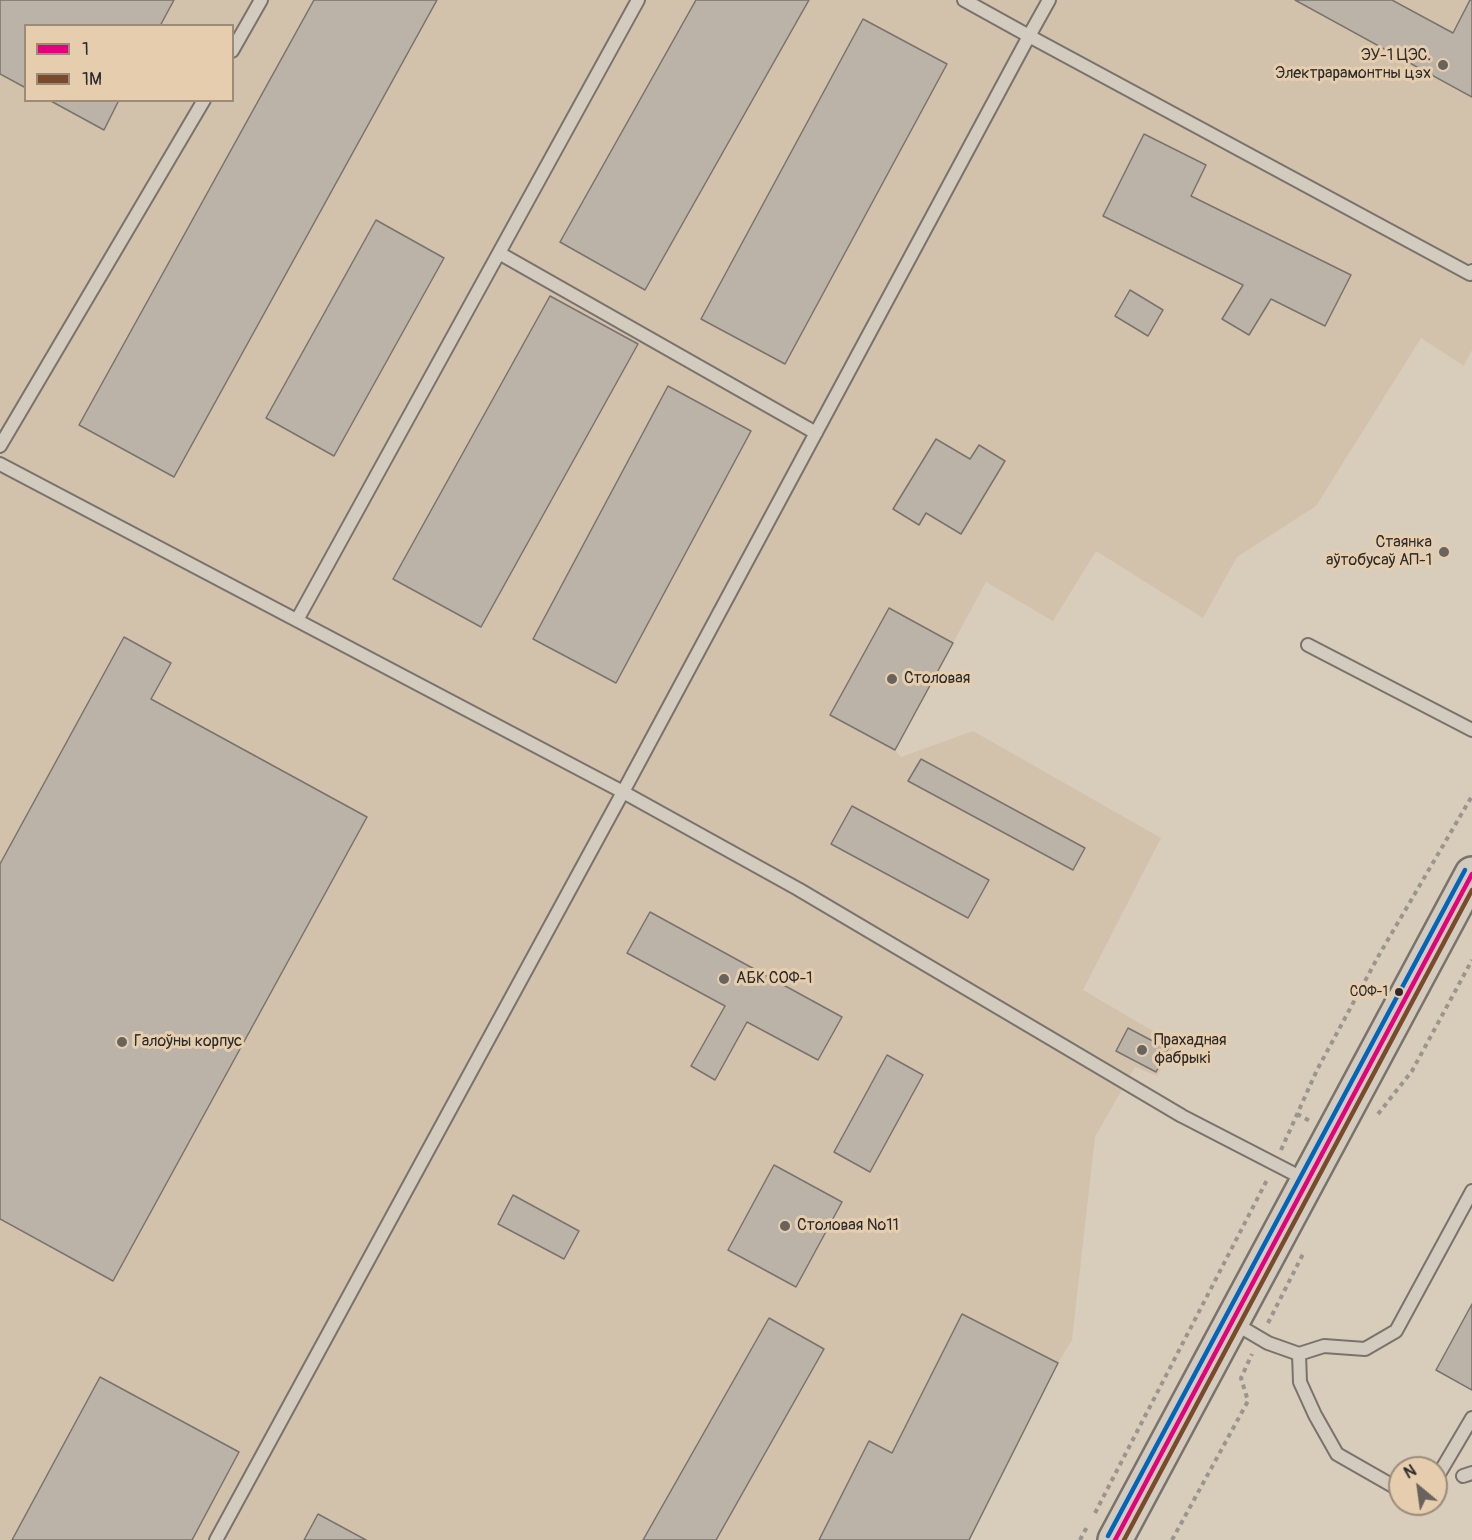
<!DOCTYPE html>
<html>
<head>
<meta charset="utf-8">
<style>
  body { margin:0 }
  #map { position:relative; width:1472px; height:1540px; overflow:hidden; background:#d8ccbb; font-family:Pangolin,sans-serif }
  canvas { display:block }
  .legend { position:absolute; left:24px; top:24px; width:210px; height:78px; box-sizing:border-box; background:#e5cdae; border:2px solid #9b8c7a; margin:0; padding:8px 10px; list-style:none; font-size:18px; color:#2b2b2b }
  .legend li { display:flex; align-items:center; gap:12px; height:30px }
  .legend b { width:30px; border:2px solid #9b8c7a }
  .north { position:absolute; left:1388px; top:1456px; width:60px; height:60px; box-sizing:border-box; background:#e5cdae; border:2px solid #9b8c7a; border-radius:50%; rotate:331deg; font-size:16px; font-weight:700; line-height:24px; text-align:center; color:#2b2b2b }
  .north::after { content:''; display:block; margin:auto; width:21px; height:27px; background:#68635d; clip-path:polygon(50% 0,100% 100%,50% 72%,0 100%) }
</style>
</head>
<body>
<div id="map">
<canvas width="1472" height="1540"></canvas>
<ul class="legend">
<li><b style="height:8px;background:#e5007d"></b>1</li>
<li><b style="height:8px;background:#7a4b2a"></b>1М</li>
</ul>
<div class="north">N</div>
</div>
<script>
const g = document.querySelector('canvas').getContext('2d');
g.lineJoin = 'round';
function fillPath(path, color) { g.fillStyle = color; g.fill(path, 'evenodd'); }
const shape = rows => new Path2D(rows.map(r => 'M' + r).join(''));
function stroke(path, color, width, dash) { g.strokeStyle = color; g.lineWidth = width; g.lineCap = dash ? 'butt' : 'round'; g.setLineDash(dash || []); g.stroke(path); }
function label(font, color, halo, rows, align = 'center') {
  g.font = font + ' Pangolin,sans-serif'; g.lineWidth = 6; g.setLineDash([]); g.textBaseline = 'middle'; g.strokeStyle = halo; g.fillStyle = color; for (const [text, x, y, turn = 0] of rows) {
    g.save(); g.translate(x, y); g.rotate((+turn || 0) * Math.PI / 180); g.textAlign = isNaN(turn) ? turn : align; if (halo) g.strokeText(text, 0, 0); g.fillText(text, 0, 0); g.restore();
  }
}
fillPath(shape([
  [0,0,1472,0,1472,350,1464,366,1421,338,1316,506,1237,557,1203,618,1096,551,1053,621,986,582,895,750,901,757,973,731,1161,838,1083,990,1153,1031,1150,1037,1173,1048,1157,1076,1135,1067,1095,1137,1072,1340,1058,1363,969,1540,0,1540],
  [26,26,232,26,232,100,26,100]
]), '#d3c2ab');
const building = shape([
  [0,0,174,0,160,26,26,26,26,88,0,74,0,0],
  [314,0,437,0,174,477,79,425,314,0],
  [696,0,809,0,645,290,560,242,696,0],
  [1295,0,1392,0,1453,33,1470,0,1472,0,1472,97,1295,0],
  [863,19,947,64,785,364,701,319,863,19],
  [49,100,119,100,104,130,49,100],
  [1144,134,1206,165,1191,196,1351,275,1325,326,1271,299,1249,335,1222,319,1243,285,1103,216,1144,134],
  [376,220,444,258,334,456,266,418,376,220],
  [1130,290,1163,310,1148,336,1115,316,1130,290],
  [550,296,638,344,481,627,393,579,550,296],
  [668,386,751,431,616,683,533,639,668,386],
  [936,439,970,459,979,445,1005,461,961,534,926,513,919,525,893,509,936,439],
  [889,608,953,643,895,750,830,715,889,608],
  [124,637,171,663,151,699,367,817,113,1281,0,1219,0,864,124,637],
  [921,759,1085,848,1073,870,908,781,921,759],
  [852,806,989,880,968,918,831,844,852,806],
  [650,912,842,1017,818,1060,747,1022,715,1080,691,1066,725,1006,627,953,650,912],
  [1128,1028,1168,1049,1156,1072,1116,1051,1128,1028],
  [887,1055,923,1075,870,1172,834,1152,887,1055],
  [774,1165,842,1202,796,1287,728,1250,774,1165],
  [513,1195,579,1231,564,1259,498,1224,513,1195],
  [1472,1304,1472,1390,1436,1370,1472,1304],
  [962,1314,1058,1363,969,1540,819,1540,869,1441,892,1453,962,1314],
  [769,1318,824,1349,716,1540,643,1540,769,1318],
  [100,1377,239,1452,192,1540,12,1540,100,1377],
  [318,1514,366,1540,304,1540,318,1514]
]);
fillPath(building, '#bbb3a7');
stroke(building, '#79736c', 1.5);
const service = shape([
  [1049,0,1029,36,1470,274,1472,271],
  [232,51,261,0],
  [499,253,816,433],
  [0,446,204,100],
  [0,464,623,792,798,889,1182,1116,1306,1180],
  [297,620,638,0],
  [1308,645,1472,730],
  [1234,1323,1268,1343,1299,1354,1324,1346,1365,1349,1396,1331,1472,1191],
  [1299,1354,1300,1382,1315,1415,1337,1454,1400,1490],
  [1463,1476,1472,1473],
  [1436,1479,1472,1418],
  [216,1540,623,792,1029,36,964,0]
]);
const secondary = shape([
  [1115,1540,1472,874]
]);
stroke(service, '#79736c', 16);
stroke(secondary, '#79736c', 38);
stroke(shape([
  [1297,1114,1310,1121],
  [1378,1114,1412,1071,1472,960],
  [1281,1150,1317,1070,1379,955,1472,796],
  [1268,1323,1304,1252],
  [1095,1513,1268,1178],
  [1080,1540,1088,1525],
  [1172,1540,1248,1401,1241,1378,1252,1354]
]), '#9b958d', 4, [4.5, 4.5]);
stroke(service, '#d4cbbf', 12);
stroke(secondary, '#d4cbbf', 33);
stroke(shape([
  [1115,1540,1472,874]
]), '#e5007d', 4.5);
stroke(shape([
  [1124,1540,1472,890]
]), '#7a4b2a', 4.5);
stroke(shape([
  [1108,1536,1465,870]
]), '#0065bd', 4.5);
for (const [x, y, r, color] of [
  [1443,65,6,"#68635d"],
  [1444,552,6,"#68635d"],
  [892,679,6,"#68635d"],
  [724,979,6,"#68635d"],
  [1399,992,5,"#2b2b2b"],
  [122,1042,6,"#68635d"],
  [1142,1050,6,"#68635d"],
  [785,1226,6,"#68635d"]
]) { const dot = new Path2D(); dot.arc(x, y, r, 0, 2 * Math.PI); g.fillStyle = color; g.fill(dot); stroke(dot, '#e5cdae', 2); }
label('14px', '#2b2b2b', '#e5cdae', [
  ["СОФ-1",1388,992]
], 'right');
label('16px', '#2b2b2b', '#e5cdae', [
  ["ЭУ-1 ЦЭС.",1431,56,"right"],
  ["Электрарамонтны цэх",1431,74,"right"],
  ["Стаянка",1432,543,"right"],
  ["аўтобусаў АП-1",1432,561,"right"],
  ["Столовая",904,679],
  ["АБК СОФ-1",736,979],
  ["Прахадная",1154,1041],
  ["фабрыкі",1154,1059],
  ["Галоўны корпус",134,1042],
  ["Столовая №11",797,1226]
], 'left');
</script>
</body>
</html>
